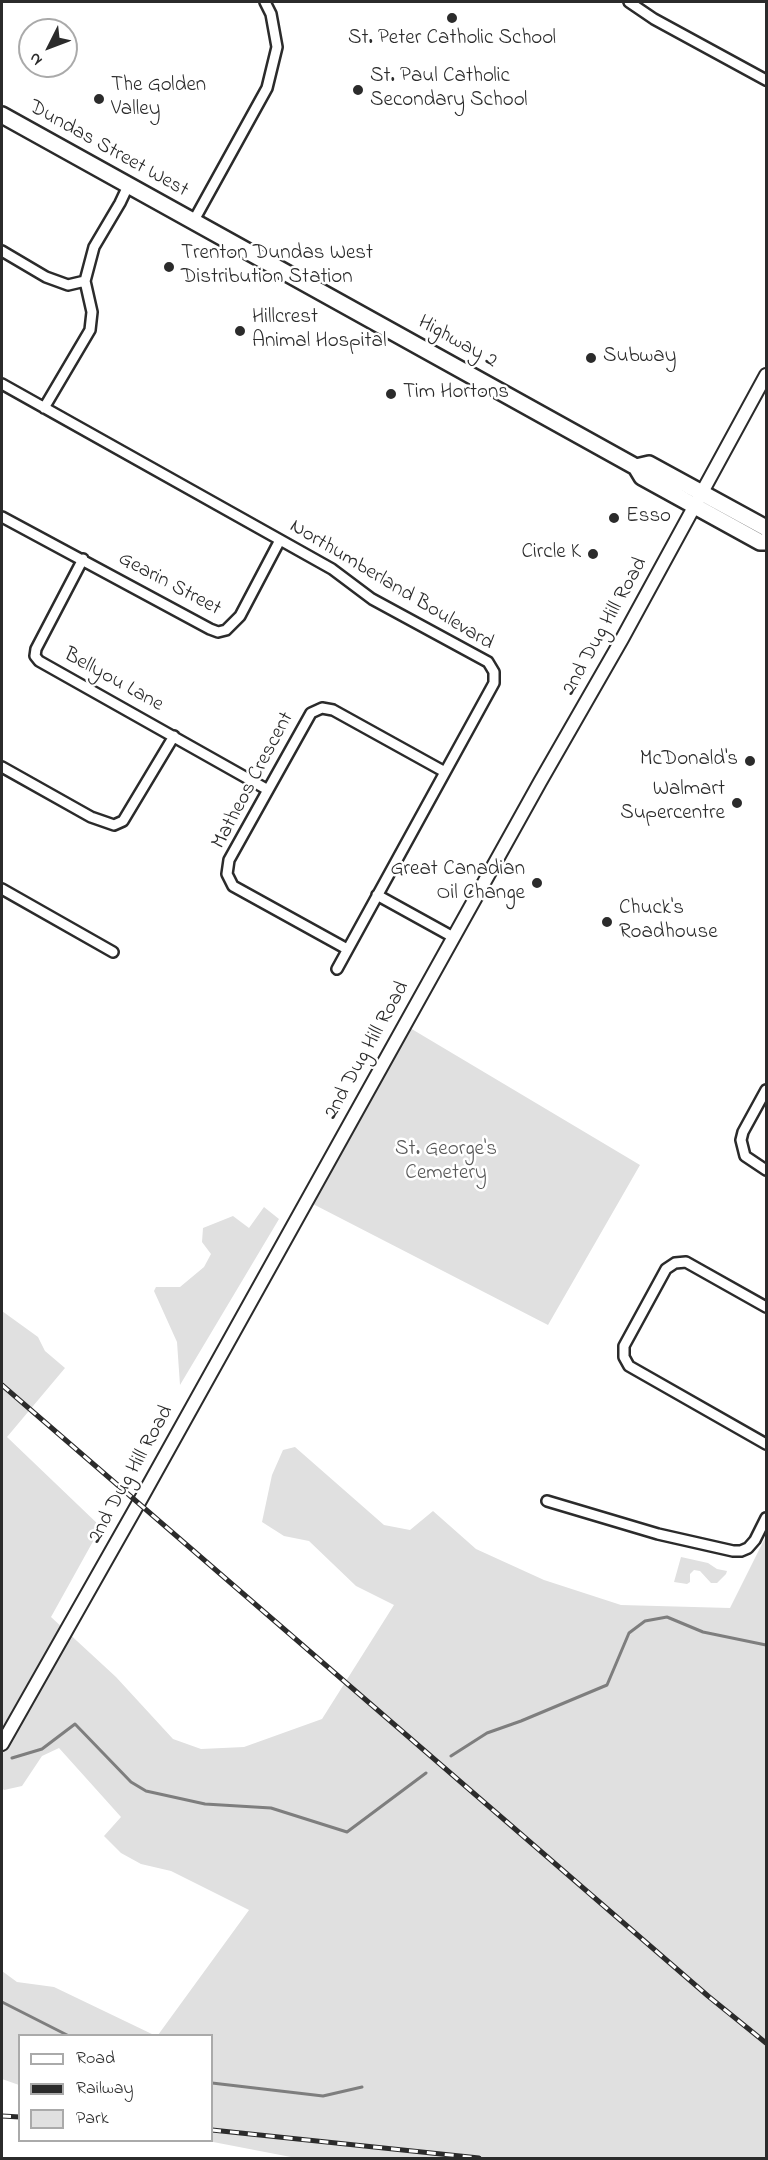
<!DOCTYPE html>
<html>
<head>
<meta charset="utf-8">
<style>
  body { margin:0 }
  #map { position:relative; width:768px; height:2160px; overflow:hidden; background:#fff; font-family:"Indie Flower",sans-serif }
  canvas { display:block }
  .frame { position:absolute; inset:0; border:3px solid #2b2b2b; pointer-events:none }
  .legend { position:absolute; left:18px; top:2034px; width:195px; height:108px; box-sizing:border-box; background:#fff; border:2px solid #aaa; margin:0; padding:8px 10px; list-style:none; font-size:18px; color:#2b2b2b }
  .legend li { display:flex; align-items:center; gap:12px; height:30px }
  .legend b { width:30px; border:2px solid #aaa }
  .north { position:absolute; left:18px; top:18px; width:60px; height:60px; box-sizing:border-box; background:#fff; border:2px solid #aaa; border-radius:50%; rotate:228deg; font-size:16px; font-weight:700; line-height:24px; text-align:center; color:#2b2b2b }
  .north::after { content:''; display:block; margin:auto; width:21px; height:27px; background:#2b2b2b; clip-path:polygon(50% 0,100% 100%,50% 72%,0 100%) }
</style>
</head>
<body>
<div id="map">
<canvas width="768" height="2160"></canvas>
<div class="frame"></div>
<ul class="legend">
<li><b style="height:8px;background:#fff"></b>Road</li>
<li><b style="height:8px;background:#2b2b2b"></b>Railway</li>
<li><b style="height:16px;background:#e0e0e0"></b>Park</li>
</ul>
<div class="north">N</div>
</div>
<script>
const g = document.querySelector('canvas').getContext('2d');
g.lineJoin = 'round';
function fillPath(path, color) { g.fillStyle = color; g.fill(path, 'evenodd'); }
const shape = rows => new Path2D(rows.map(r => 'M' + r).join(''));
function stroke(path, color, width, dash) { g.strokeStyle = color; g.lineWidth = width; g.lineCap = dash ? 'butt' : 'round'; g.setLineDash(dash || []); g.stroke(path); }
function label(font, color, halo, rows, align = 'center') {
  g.font = font + ' "Indie Flower",sans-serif'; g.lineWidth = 5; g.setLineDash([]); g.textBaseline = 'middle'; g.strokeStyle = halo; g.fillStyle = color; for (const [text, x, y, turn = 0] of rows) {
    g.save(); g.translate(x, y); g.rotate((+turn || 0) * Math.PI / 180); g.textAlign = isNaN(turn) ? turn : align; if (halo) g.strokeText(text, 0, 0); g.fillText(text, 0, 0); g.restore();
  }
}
fillPath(shape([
  [410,1028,640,1165,548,1325,311,1203],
  [264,1207,279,1219,180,1385,177,1342,154,1291,156,1287,180,1287,204,1267,211,1254,202,1242,203,1228,233,1216,249,1228],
  [2,1311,38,1337,45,1351,65,1368,7,1437,101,1527,51,1617,116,1677,173,1739,201,1749,244,1747,322,1719,394,1605,356,1586,309,1541,284,1536,262,1522,272,1475,283,1450,295,1447,384,1525,410,1530,433,1511,476,1549,544,1580,621,1605,730,1608,766,1536,766,2158,296,2158,208,2141,212,2140,212,2036,158,2035,249,1910,171,1871,141,1864,121,1853,104,1836,121,1817,59,1748,42,1756,22,1786,4,1790,2,1788],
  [681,1557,708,1563,717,1569,727,1571,726,1574,717,1583,711,1583,700,1571,694,1570,690,1574,690,1582,687,1584,674,1582],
  [2,1971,17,1982,54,1987,154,2035,20,2036,19,2085,2,2079]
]), '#e0e0e0');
stroke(shape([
  [451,1756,487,1733,521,1721,607,1685,629,1633,645,1621,667,1617,703,1632,766,1645],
  [12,1758,42,1749,75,1724,131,1782,146,1791,205,1804,271,1808,347,1832,426,1773],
  [2,2002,69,2036],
  [212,2083,323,2096,362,2087]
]), '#7e7e7e', 3);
const minor = shape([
  [629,2,654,19,766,80],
  [193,222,267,88,277,47,271,14,265,2],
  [2,251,46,277,68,285,85,281],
  [2,384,332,569,372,599,488,662,494,672,494,683,337,969],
  [44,408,90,330,92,312,85,281,94,247,120,203,128,186],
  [2,517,210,629,218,632,226,630,240,616,280,540],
  [83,559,36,649,35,656,39,661,268,790],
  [2,767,91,817,114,825,123,821,174,736],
  [2,889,113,952],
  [377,895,453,937],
  [347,949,233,886,227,874,229,860,268,790,311,713,322,708,333,710,445,772],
  [766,1090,743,1132,741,1140,745,1156,766,1170],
  [766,1307,686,1262,675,1263,666,1269,624,1346,624,1357,629,1366,766,1444],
  [547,1501,658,1534,733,1551,741,1551,748,1548,755,1540,766,1518]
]);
const tertiary = shape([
  [2,1744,142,1497,540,782,622,639,766,375]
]);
const primary = shape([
  [2,115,636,467,642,477,760,542,766,542],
  [636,467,649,464,766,528]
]);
stroke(minor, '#2b2b2b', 14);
stroke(tertiary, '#2b2b2b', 16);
stroke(primary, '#2b2b2b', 20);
stroke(minor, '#fff', 9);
stroke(tertiary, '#fff', 12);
stroke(primary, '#fff', 15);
const rail = shape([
  [2,1385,708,1996,766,2043],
  [2,2116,20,2117],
  [212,2130,479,2158]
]);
stroke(rail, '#2b2b2b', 5);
stroke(rail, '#fff', 3, [9]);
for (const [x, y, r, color] of [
  [452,18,6,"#2b2b2b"],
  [358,90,6,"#2b2b2b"],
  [99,99,6,"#2b2b2b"],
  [169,267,6,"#2b2b2b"],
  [240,331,6,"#2b2b2b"],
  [591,358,6,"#2b2b2b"],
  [391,394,6,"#2b2b2b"],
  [614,518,6,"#2b2b2b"],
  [593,554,6,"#2b2b2b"],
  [750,761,6,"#2b2b2b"],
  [737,803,6,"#2b2b2b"],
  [537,883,6,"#2b2b2b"],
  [607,922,6,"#2b2b2b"]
]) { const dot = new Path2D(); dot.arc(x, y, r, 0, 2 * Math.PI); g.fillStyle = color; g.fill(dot); stroke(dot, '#fff', 2); }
label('21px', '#2b2b2b', '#fff', [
  ["St. Peter Catholic School",452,40,"center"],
  ["St. Paul Catholic",370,78],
  ["Secondary School",370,102],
  ["The Golden",111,87],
  ["Valley",111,111],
  ["Trenton Dundas West",181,255],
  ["Distribution Station",181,279],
  ["Hillcrest",252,319],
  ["Animal Hospital",252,343],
  ["Subway",603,358],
  ["Tim Hortons",403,394],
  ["Esso",626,518],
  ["Circle K",581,554,"right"],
  ["McDonald's",738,761,"right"],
  ["Walmart",725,791,"right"],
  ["Supercentre",725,815,"right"],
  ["Great Canadian",525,871,"right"],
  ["Oil Change",525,895,"right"],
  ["Chuck's",619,910],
  ["Roadhouse",619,934]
], 'left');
label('21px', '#2b2b2b', '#fff', [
  ["Dundas Street West",108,150,29],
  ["Highway 2",457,343,29],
  ["Gearin Street",169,585,28],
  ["Northumberland Boulevard",391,586,31],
  ["2nd Dug Hill Road",606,627,-61],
  ["Bellyou Lane",113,681,29],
  ["Matheos Crescent",254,781,-62],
  ["2nd Dug Hill Road",368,1051,-61],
  ["2nd Dug Hill Road",132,1475,-61]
]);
label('21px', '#585858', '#fff', [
  ["St. George's",446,1151],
  ["Cemetery",446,1175]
]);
</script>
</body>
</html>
